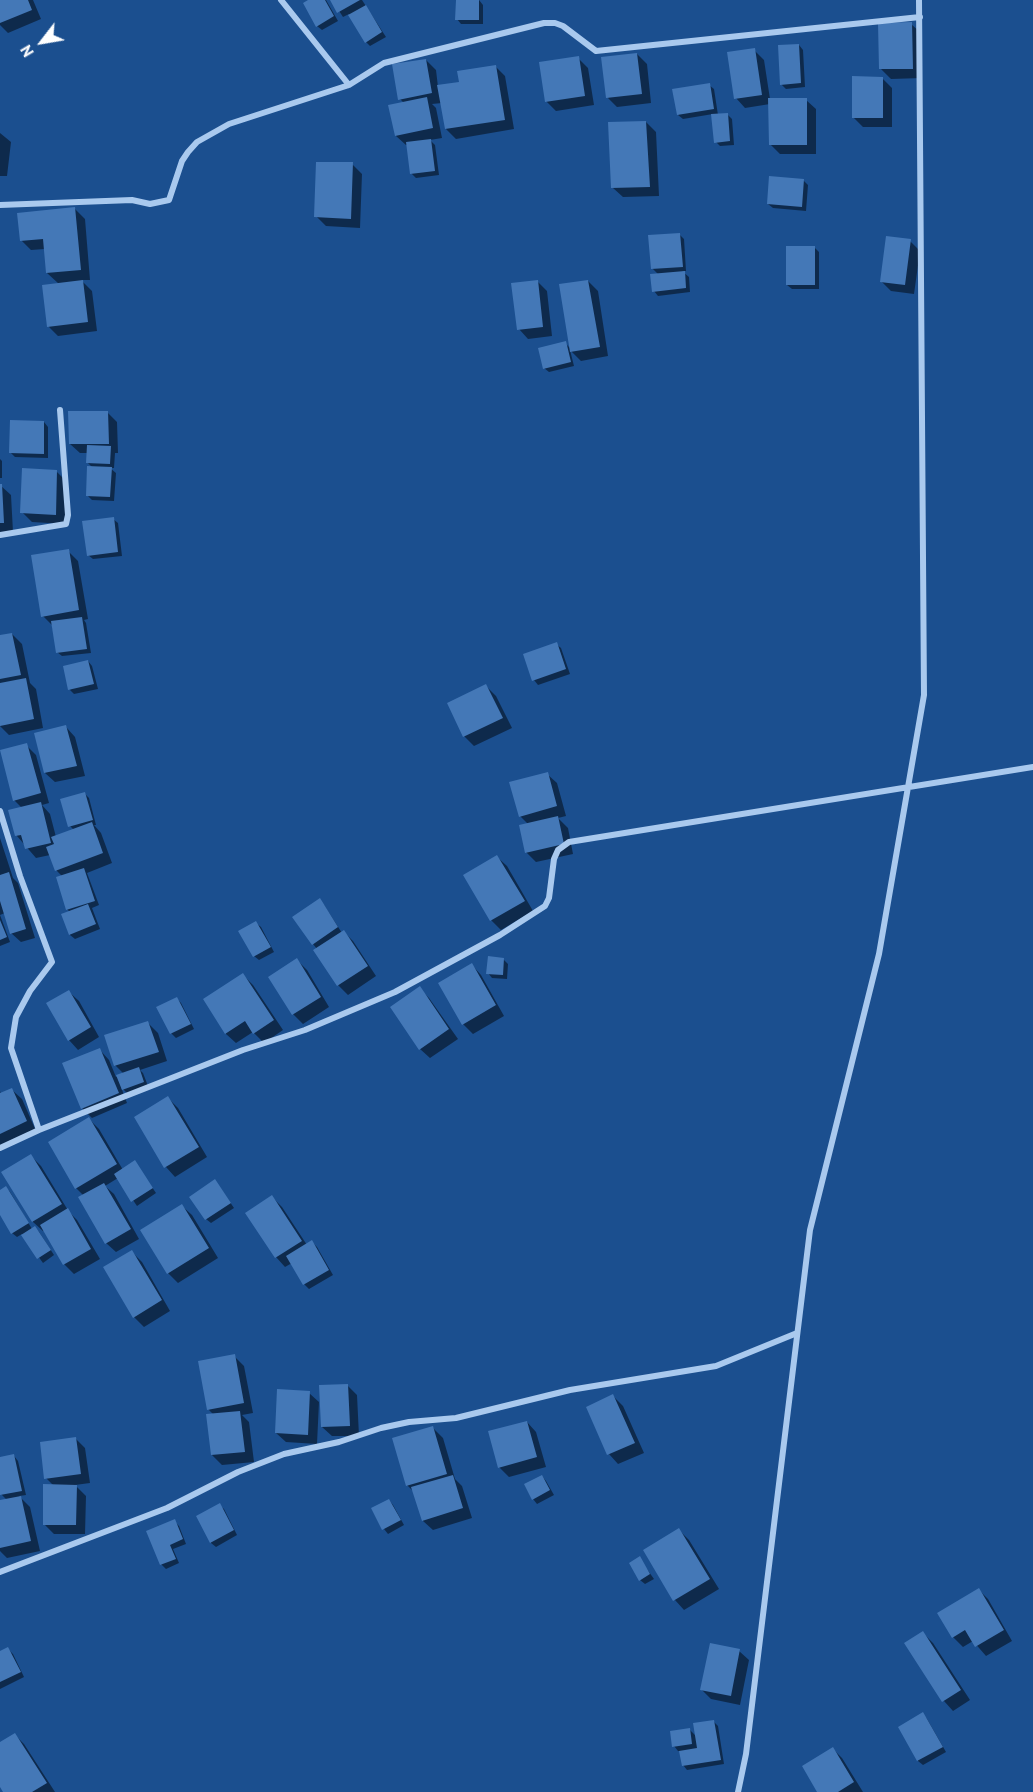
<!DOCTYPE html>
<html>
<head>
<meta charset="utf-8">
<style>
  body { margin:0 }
  #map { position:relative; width:1033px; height:1792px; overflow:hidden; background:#1b4f8f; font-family:"PT Sans",sans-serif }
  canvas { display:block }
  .north { position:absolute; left:12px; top:12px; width:60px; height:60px; -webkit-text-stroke:4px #1b4f8f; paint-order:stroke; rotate:239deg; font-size:16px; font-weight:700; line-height:24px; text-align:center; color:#fff }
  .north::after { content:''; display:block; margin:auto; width:21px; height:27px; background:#fff; clip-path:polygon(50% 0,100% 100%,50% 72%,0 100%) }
</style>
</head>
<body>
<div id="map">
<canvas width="1033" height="1792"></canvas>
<div class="north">N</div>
</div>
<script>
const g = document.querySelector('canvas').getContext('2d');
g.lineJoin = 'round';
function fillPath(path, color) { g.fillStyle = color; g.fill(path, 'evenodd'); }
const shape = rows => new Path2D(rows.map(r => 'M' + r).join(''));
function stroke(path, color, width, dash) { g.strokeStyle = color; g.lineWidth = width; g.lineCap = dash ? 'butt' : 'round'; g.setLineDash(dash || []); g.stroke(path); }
fillPath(shape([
  [0,0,33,0,41,19,8,33,0,25],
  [311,0,326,0,338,21,322,30,317,26],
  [332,0,362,0,386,37,370,46,366,42,349,14,343,17],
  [455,0,479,0,483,5,483,24,461,24,457,19,457,0],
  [911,24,921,33,922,78,891,79,881,69],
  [799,45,803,50,805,87,786,89,781,84],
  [754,50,764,60,770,99,806,100,816,109,816,154,780,154,770,144,770,104,745,108,736,98],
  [637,54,647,64,651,103,617,107,608,98],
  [578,58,588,68,594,105,556,111,546,101],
  [426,60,436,70,438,87,461,83,495,66,505,76,514,129,456,139,446,129,442,103,432,104,436,108,442,138,430,140,435,145,439,175,416,178,411,173,408,145,406,145,396,136,404,103,400,99],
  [882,78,892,88,892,127,863,127,853,117],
  [709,85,714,89,718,115,727,114,732,119,734,145,720,146,716,142,713,114,683,119,678,115],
  [646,122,656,132,659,196,623,197,613,188],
  [0,133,11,142,7,176,0,176],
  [352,164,362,174,360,228,326,226,316,216],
  [803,180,808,185,806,211,773,208,768,204],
  [75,209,85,219,90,280,81,280,92,291,97,331,58,336,49,327,59,284,47,273,45,249,31,250,21,240],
  [679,234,684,239,686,271,682,271,689,277,690,292,658,296,654,291,659,275,652,268],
  [910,241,920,251,914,294,891,291,881,281],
  [814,247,819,252,819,289,792,289,787,285],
  [537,281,547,291,552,336,528,339,519,329],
  [588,281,598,291,608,356,581,361,570,350,574,366,549,372,544,368,565,343,571,349],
  [108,413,117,422,118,453,115,453,114,468,110,468,116,473,114,501,92,500,87,495,93,468,87,462,88,453,80,453,70,444],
  [44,422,48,427,48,458,15,457,10,452],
  [0,459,2,461,2,478,0,478],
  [56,471,66,481,65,524,32,522,22,512],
  [0,485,11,495,13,532,0,533],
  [113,519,118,523,122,556,93,559,88,555],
  [68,551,78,561,88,619,84,620,86,623,91,653,62,656,57,652,52,625,43,616],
  [12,634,22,644,30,683,36,689,43,728,9,735,0,726,0,637],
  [556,644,561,648,570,674,538,685,534,680],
  [88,661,92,666,98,689,74,694,70,690],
  [486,686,496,696,512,728,474,746,464,736],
  [66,727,75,737,85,776,55,782,45,773],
  [26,745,36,755,49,803,42,805,50,814,56,837,74,830,70,826,85,794,89,798,96,825,94,825,101,833,112,863,87,873,99,905,92,908,100,929,75,939,70,935,70,912,67,909,63,877,57,871,50,855,36,858,17,836,22,808,14,800],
  [547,774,557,783,566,816,558,818,568,828,573,854,536,862,526,852,528,824,520,816],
  [0,838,13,878,18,883,35,938,21,942,11,933,5,913,0,915,10,942,0,946],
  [497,857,507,866,533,911,501,930,491,920,465,875],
  [324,905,342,933,344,932,353,941,376,976,348,995,338,985,317,949,313,944],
  [256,923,261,927,274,952,259,960,254,956],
  [503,959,508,964,507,979,492,978,488,973],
  [297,960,307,970,329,1007,303,1024,293,1014],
  [472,965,481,975,504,1016,473,1034,463,1024],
  [243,975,253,985,283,1030,264,1043,253,1032,236,1043,226,1034,205,1000],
  [419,988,429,998,458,1039,430,1058,420,1049],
  [69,992,79,1001,99,1037,78,1050,69,1040],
  [177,999,181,1003,194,1029,176,1038,171,1033],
  [148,1023,158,1033,167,1061,140,1070,143,1073,148,1086,128,1094,121,1087,127,1103,92,1118,82,1108,100,1050,109,1060,116,1077,124,1074,115,1065],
  [12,1090,22,1099,36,1131,0,1147,0,1091,1,1094],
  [168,1098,178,1108,207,1157,175,1177,166,1167],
  [89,1119,99,1129,123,1170,135,1162,156,1193,137,1206,118,1178,105,1186,114,1194,139,1239,116,1252,106,1243,84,1196,76,1188],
  [31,1156,41,1166,69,1212,77,1220,100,1259,74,1274,64,1264,45,1230,43,1231,33,1222,3,1173],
  [219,1186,234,1208,211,1223,206,1219],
  [6,1188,10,1192,32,1229,35,1228,39,1232,54,1255,43,1263,22,1234,17,1237,12,1233,0,1212,0,1191],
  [272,1197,282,1207,307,1245,312,1242,317,1247,333,1275,309,1289,304,1284,292,1263,285,1267,276,1257],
  [182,1206,192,1215,218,1258,178,1283,168,1273,142,1230],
  [132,1252,142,1262,170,1311,144,1327,134,1317],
  [234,1356,244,1366,253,1413,242,1415,249,1422,254,1462,222,1465,212,1455,214,1415,209,1410],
  [348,1386,357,1395,359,1436,332,1436,322,1427],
  [309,1393,319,1402,317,1444,286,1442,276,1433],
  [613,1396,623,1406,644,1453,618,1464,609,1454],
  [527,1422,536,1432,546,1467,509,1477,499,1467],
  [433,1428,443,1438,455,1479,462,1486,472,1518,433,1530,423,1521,414,1492,407,1485],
  [76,1439,85,1448,90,1483,75,1485,86,1496,85,1534,54,1534,45,1525,54,1486,46,1478],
  [14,1456,18,1461,26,1495,19,1496,30,1507,40,1551,7,1558,0,1551,0,1502,7,1500,1,1494,0,1490,0,1459],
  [542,1476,546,1481,554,1495,537,1504,533,1499],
  [389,1500,393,1505,404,1525,388,1534,384,1529],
  [219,1505,224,1509,237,1535,216,1547,211,1543,198,1517],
  [174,1521,179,1526,186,1544,173,1549,179,1563,166,1569,161,1564],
  [679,1530,689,1540,719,1589,684,1610,675,1600,645,1551],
  [639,1558,654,1579,645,1584,640,1580],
  [979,1590,988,1599,1012,1641,986,1656,973,1641,963,1647,953,1637],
  [923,1633,933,1643,970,1700,953,1711,944,1701,907,1643],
  [8,1649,13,1654,24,1677,0,1689,0,1653],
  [739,1651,749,1660,740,1705,711,1699,702,1690],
  [923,1714,927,1719,946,1752,923,1765,918,1761,900,1728],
  [714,1722,718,1726,724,1764,687,1770,683,1765,681,1751,678,1751,674,1746,690,1730,697,1737],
  [15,1735,24,1744,55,1792,5,1792,0,1784,0,1744],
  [833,1749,842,1758,863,1792,819,1792]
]), '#0007');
fillPath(shape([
  [0,0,28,0,32,10,0,23],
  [308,0,325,0,334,16,316,27,303,3],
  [330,0,360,0,337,13],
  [456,0,479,0,479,20,455,20],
  [366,5,382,32,365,43,348,15],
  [912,22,913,69,879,69,878,23],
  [799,44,801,83,780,85,778,45],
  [755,48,762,95,734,99,727,52],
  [637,53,642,94,606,98,601,57],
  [579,56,585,96,545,102,539,62],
  [426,59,432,93,398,100,392,64],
  [496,65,505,120,445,129,437,85,459,82,457,71],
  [852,76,883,77,883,118,852,118],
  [710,83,714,109,677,115,672,89],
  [427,97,433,128,395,136,388,105],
  [768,98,807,98,807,145,769,145],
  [728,113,730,141,714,143,711,114],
  [646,121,650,187,611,188,608,122],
  [431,139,435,171,410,174,406,142],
  [316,162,353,162,351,219,314,217],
  [769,176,804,179,802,207,767,204],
  [75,207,81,270,46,273,43,239,20,241,17,213],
  [680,233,683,267,651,269,648,235],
  [886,236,911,239,905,285,880,282],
  [786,246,815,246,815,285,786,285],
  [685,271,686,288,652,292,650,274],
  [83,280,88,322,47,327,42,285],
  [538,280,543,327,517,330,511,283],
  [588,280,600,347,570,352,559,284],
  [566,341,571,362,543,369,538,348],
  [68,411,108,411,109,444,69,444],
  [10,420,44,421,44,454,9,453],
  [87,445,111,446,110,464,86,463],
  [87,466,112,467,110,497,86,496],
  [22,468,57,470,56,515,20,513],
  [0,484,2,484,4,523,0,523],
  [114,517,118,552,87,556,82,521],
  [69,549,79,610,41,617,31,555],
  [82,617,87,649,56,653,51,621],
  [12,633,21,675,0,679,0,635],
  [557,642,566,669,532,681,523,654],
  [88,660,94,684,68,690,63,666],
  [26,678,34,719,0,726,0,683],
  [486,684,503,718,463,737,447,703],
  [66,725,77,766,44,773,34,733],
  [27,743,41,793,13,801,0,750],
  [548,772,557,806,519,817,509,782],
  [85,792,93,820,68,827,60,799],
  [41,802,51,843,25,849,21,835,15,836,8,810],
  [558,816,564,844,525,853,519,825],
  [92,822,103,853,55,871,46,847,54,844,51,837],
  [497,855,525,901,490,921,463,875],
  [84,868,95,901,66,910,56,877],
  [9,872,26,929,10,934,0,901,0,875],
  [320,898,338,927,312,945,292,917],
  [88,904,96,924,69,935,61,914],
  [0,920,7,937,0,940],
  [256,921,271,947,253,957,238,931],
  [344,930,368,966,337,986,313,950],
  [488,956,504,958,503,975,486,974],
  [297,958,321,997,292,1015,268,977],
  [472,963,496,1005,462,1025,438,983],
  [243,973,274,1020,253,1034,245,1021,225,1034,203,999],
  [420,986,449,1029,419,1050,390,1007],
  [69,990,91,1027,68,1041,46,1003],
  [177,997,191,1024,170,1034,156,1007],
  [148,1021,159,1052,114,1066,104,1035],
  [100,1048,119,1093,81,1109,62,1063],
  [139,1067,144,1082,122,1090,116,1075],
  [12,1088,27,1121,0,1134,0,1093],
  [168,1096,199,1147,164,1168,134,1117],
  [89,1117,117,1164,75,1189,48,1142],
  [31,1154,62,1204,32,1222,1,1172],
  [135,1160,153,1188,131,1202,114,1174],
  [215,1179,231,1203,205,1220,189,1197],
  [104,1183,131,1229,105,1244,78,1197],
  [6,1186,29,1223,11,1234,0,1215,0,1190],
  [272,1195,302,1241,275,1258,245,1213],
  [182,1204,209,1248,167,1274,140,1230],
  [68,1208,91,1249,63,1265,40,1225],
  [35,1226,51,1250,37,1259,21,1235],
  [312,1240,329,1270,303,1285,286,1256],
  [132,1250,162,1300,133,1318,103,1267],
  [235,1354,244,1403,207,1410,198,1361],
  [348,1384,350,1426,321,1427,319,1385],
  [277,1389,310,1391,308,1435,275,1433],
  [613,1394,635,1443,607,1455,586,1407],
  [240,1411,245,1452,211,1455,206,1414],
  [527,1421,537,1457,498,1468,488,1431],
  [433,1426,447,1474,406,1486,392,1438],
  [76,1437,81,1474,44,1479,40,1442],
  [14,1454,22,1491,0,1495,0,1457],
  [453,1475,463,1508,422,1521,411,1487],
  [542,1475,550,1490,532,1500,524,1484],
  [43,1484,77,1485,76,1525,43,1525],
  [21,1496,31,1541,0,1548,0,1500],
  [389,1499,401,1520,382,1530,371,1508],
  [220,1503,234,1530,210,1543,196,1516],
  [175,1519,183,1539,170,1545,176,1559,160,1565,146,1531],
  [679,1528,710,1579,673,1601,643,1550],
  [640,1556,650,1574,639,1581,629,1563],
  [979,1588,1004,1630,975,1647,965,1630,952,1638,937,1613],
  [923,1631,961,1690,942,1702,904,1643],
  [710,1643,740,1649,731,1696,700,1690],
  [8,1647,21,1672,0,1682,0,1651],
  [923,1712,943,1747,917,1761,898,1727],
  [714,1720,721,1760,682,1766,679,1751,697,1748,693,1723],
  [690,1728,692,1744,672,1747,670,1731],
  [15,1733,47,1783,32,1792,3,1792,0,1787,0,1742],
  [833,1747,854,1782,838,1792,817,1792,802,1766]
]), '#4478b7');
stroke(shape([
  [281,0,349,85],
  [0,205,132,200,150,204,169,200,182,161,188,152,197,142,229,124,349,85,384,63,544,23,555,23,563,26,596,51,920,17],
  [0,535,66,524,68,515,60,410],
  [0,811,20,876,52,962,30,991,16,1017,11,1048,39,1130,243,1050,305,1030,395,992,500,935,545,906,549,898,554,859,558,850,569,842,1033,767],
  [0,1148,39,1130],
  [0,1572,167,1508,238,1472,284,1454,339,1442,381,1428,409,1422,456,1418,570,1390,716,1366,797,1333],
  [738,1792,746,1754,810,1230,879,954,924,695,919,0]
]), '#a9c9ee', 6);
</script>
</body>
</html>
